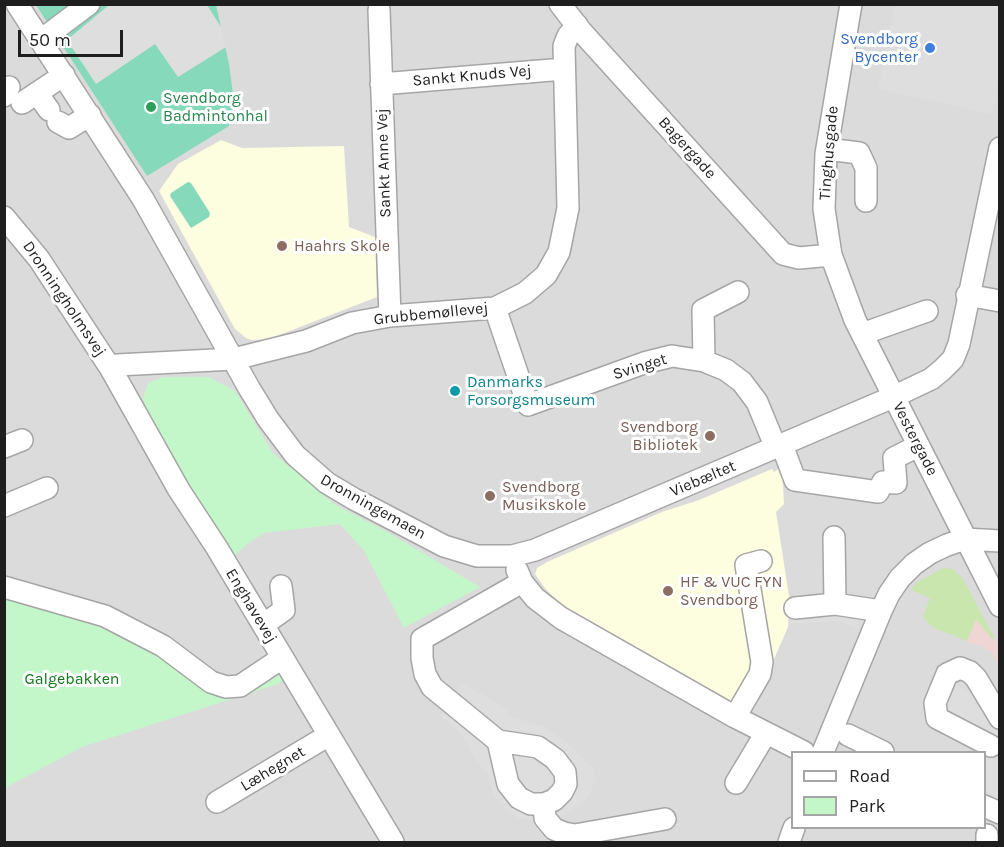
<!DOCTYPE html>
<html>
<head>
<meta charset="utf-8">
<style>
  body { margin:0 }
  #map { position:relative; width:1004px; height:847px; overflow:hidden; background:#eeebe5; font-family:Karla,sans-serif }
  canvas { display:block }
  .frame { position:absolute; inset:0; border:6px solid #1e1e1e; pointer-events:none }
  .legend { position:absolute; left:791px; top:751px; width:195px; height:78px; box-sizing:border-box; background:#fff; border:2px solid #a5a5a5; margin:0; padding:8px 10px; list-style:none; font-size:18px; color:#1e1e1e }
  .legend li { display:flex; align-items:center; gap:12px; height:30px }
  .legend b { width:30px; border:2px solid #a5a5a5 }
  .scale { position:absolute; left:18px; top:30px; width:105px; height:27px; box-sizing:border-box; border:3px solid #1e1e1e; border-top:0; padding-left:8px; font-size:18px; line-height:21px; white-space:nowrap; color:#1e1e1e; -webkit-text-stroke:4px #fff; paint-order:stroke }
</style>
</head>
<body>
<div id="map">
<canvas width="1004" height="847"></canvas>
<div class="frame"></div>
<ul class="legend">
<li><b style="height:8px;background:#fff"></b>Road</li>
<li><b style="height:16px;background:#c3f6c9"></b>Park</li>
</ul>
<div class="scale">50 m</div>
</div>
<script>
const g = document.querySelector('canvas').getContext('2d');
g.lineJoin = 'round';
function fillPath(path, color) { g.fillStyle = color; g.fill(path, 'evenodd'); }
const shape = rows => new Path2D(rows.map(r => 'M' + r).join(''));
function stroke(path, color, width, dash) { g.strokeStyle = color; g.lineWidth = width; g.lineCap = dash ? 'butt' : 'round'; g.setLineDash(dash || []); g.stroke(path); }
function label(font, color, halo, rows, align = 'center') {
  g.font = font + ' Karla,sans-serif'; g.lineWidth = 6; g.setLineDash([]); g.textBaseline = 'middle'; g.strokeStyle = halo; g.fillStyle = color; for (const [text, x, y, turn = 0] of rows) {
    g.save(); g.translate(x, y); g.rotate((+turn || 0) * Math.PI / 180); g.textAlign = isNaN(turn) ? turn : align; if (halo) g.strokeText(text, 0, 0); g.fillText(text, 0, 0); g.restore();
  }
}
fillPath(shape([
  [5,5,999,5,999,842,5,842],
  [792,752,984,752,984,828,792,828]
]), '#dcdbdb');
fillPath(shape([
  [976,619,993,639,994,637,999,648,999,661,997,662,991,651,967,641]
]), '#efd6d4');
fillPath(shape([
  [221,140,242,148,344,146,349,227,375,237,377,297,269,339,252,340,246,338,235,329,159,191,178,164],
  [782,466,784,504,776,512,789,596,788,627,751,712,559,603,544,587,535,574,537,568,547,562,662,512,699,500,772,469,774,472]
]), '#fdfddf');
fillPath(shape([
  [943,568,953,569,963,579,994,637,993,640,976,619,967,641,932,627,923,617,930,598,911,590,916,583]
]), '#c8e6ad');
fillPath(shape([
  [163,377,209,377,235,391,273,453,334,504,389,533,480,587,404,628,364,551,340,524,264,533,247,544,233,557,150,420,143,398,148,383],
  [4,592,88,613,216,689,273,670,281,672,285,679,278,684,82,747,5,788]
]), '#c3f6c9');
fillPath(shape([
  [36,5,216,5,229,64,234,102,229,126,147,176],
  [188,182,191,183,210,213,209,217,191,228,170,196,171,193]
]), '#86dabb');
fillPath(shape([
  [207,5,221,27,226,47,178,77,155,44,96,84,67,40,109,5],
  [895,5,999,5,999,79,992,114,878,89],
  [858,598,859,629,839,621,789,624,790,603],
  [940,676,978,696,973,704,994,716,1000,710,999,813,988,792,985,793,984,752,979,752,981,747,924,714],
  [462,683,506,708,510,717,543,726,566,742,592,767,597,779,585,802,561,817,539,821,518,818,506,810,494,796,488,775,474,758,467,743,459,732,440,716]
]), '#dedede');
const minor = shape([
  [17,4,143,199,249,388,268,419,295,455,327,483,354,499,444,546,477,556,512,556,535,550,893,397,931,379,942,370,953,359,959,344,1000,148],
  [560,4,581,31,783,254,799,258,831,255],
  [851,4,826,154,824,209,831,255,855,320,1000,606],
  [379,10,390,316],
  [41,40,89,4],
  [381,84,564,69],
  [37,93,49,110],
  [4,96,9,87],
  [22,103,64,75],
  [58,122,69,128,90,115],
  [827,149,859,153,866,168,866,201],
  [4,217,39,259,111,369,179,490,217,548,393,842],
  [967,295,1000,301],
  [495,308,528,405,644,363,672,356,704,361,726,370,742,382,757,402,776,448],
  [862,334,927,311],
  [704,361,703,310,738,292],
  [111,369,117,365,234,359,306,341,352,323,390,316,495,308,525,293,546,275,559,252,568,208,564,46,568,36,577,25],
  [782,445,795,480,878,492,883,482,896,483,894,458,918,446],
  [4,447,22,440],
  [4,506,47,488],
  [834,537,835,604],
  [517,570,522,582,535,598,561,618,735,717,804,752],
  [4,587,105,616,163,646,211,682,226,687,240,686,282,658],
  [795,608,835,604,881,611],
  [263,625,284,610,281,586],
  [735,717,760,674,762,662,746,565,761,561],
  [848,735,883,752],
  [498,741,508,784,519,798,531,804,544,804,554,800,562,792,566,784,565,772,555,759,538,747,498,741,432,687,425,674,422,658,422,639,522,582],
  [991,746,937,718,935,703,947,674,960,668,970,672,976,678,1000,718],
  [823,752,881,611,889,594,900,578,914,564,930,553,947,545,965,539,1000,541],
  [736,783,766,733],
  [217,802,329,735],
  [544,804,545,818,554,829,564,833,575,835,665,819],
  [984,806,1000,813],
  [987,835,987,842],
  [789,842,794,828]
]);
stroke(minor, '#a5a5a5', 24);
stroke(minor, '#fff', 21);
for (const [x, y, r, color] of [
  [930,48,6,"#3f7fe0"],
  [151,107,6,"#2e9e5b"],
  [282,246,6,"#8d6e63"],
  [455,391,6,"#0f9aa8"],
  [710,436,6,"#8d6e63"],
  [490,496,6,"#8d6e63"],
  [668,591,6,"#8d6e63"]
]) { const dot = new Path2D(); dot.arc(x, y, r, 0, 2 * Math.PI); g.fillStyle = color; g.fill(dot); stroke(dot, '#fff', 2); }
label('16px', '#366cbe', '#fff', [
  ["Svendborg",918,39],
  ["Bycenter",918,57]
], 'right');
label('16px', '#1e1e1e', '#fff', [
  ["Sankt Knuds Vej",472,76,-5],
  ["Bagergade",687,148,48],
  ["Tinghusgade",829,153,-85],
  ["Sankt Anne Vej",384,163,-92],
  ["Dronningholmsvej",64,299,56],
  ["Grubbemøllevej",431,314,-6],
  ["Svinget",640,367,-17],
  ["Vestergade",915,439,63],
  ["Viebæltet",703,479,-23],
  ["Dronningemaen",373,507,29],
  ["Enghavevej",251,606,59],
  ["Læhegnet",273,769,-31]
]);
label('16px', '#27864d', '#fff', [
  ["Svendborg",163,98],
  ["Badmintonhal",163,116]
], 'left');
label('16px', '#785e54', '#fff', [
  ["Haahrs Skole",294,246],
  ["Svendborg",698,427,"right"],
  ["Bibliotek",698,445,"right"],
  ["Svendborg",502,487],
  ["Musikskole",502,505],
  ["HF & VUC FYN",680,582],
  ["Svendborg",680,600]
], 'left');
label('16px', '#0d838f', '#fff', [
  ["Danmarks",467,382],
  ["Forsorgsmuseum",467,400]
], 'left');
label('16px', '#11771b', '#fff', [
  ["Galgebakken",72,679]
]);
</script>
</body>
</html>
